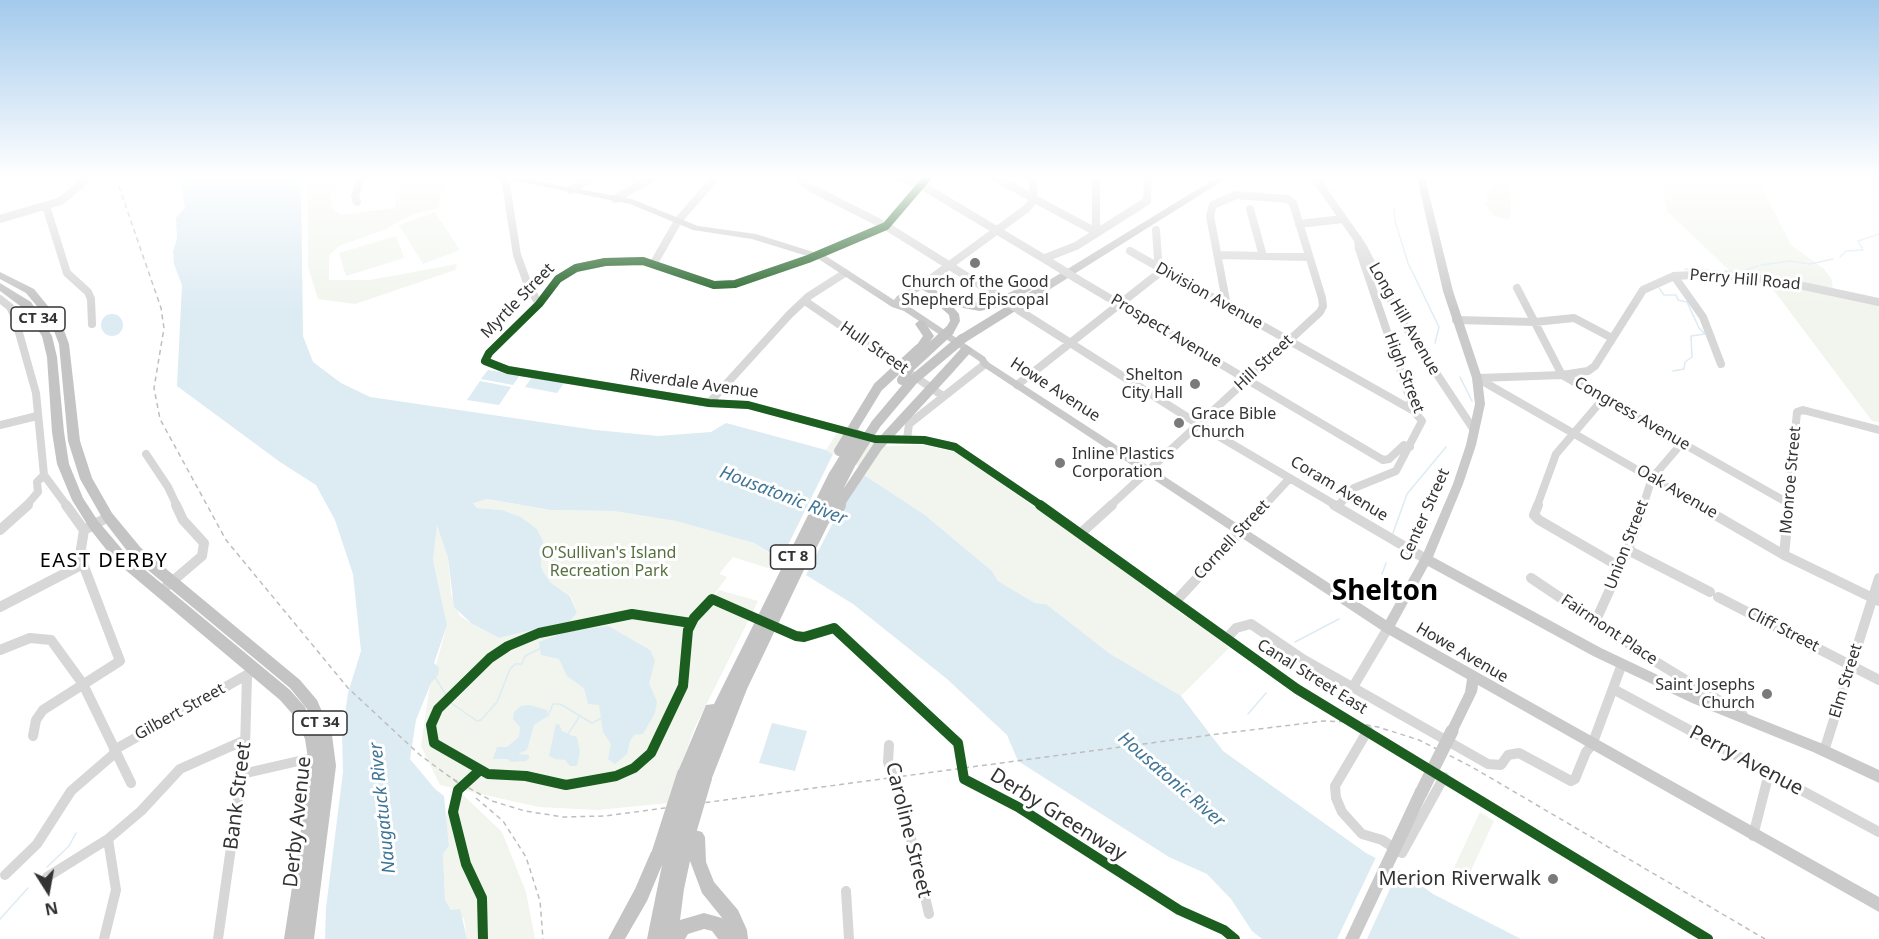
<!DOCTYPE html>
<html>
<head>
<meta charset="utf-8">
<style>
  body { margin:0 }
  #map { position:relative; width:1879px; height:939px; overflow:hidden; background:#fff; font-family:"Noto Sans",sans-serif }
  canvas { display:block }
  .north { position:absolute; left:18px; top:861px; width:60px; height:60px; -webkit-text-stroke:4px #fff; paint-order:stroke; rotate:169deg; font-size:16px; font-weight:700; line-height:24px; text-align:center; color:#333 }
  .north::after { content:''; display:block; margin:auto; width:21px; height:27px; background:#333; clip-path:polygon(50% 0,100% 100%,50% 72%,0 100%) }
</style>
</head>
<body>
<div id="map">
<canvas width="1879" height="939"></canvas>
<div class="north">N</div>
</div>
<script>
const g = document.querySelector('canvas').getContext('2d');
g.lineJoin = 'round';
function fillPath(path, color) { g.fillStyle = color; g.fill(path, 'evenodd'); }
const shape = rows => new Path2D(rows.map(r => 'M' + r).join(''));
function stroke(path, color, width, dash) { g.strokeStyle = color; g.lineWidth = width; g.lineCap = dash ? 'butt' : 'round'; g.setLineDash(dash || []); g.stroke(path); }
function label(font, color, halo, rows, align = 'center') {
  g.font = font + ' "Noto Sans",sans-serif'; g.lineWidth = 6; g.setLineDash([]); g.textBaseline = 'middle'; g.strokeStyle = halo; g.fillStyle = color; for (const [text, x, y, turn = 0] of rows) {
    g.save(); g.translate(x, y); g.rotate((+turn || 0) * Math.PI / 180); g.textAlign = isNaN(turn) ? turn : align; if (halo) g.strokeText(text, 0, 0); g.fillText(text, 0, 0); g.restore();
  }
}
fillPath(shape([
  [305,178,341,178,329,196,332,208,341,215,395,208,397,192,410,178,447,181,441,191,439,208,414,214,386,229,339,246,329,255,329,280,370,280,457,264,455,270,355,304,318,299,308,267,308,192],
  [1502,178,1507,178,1510,195,1511,214,1508,220,1494,216,1485,204,1487,192],
  [1661,178,1757,178,1791,245,1824,269,1832,280,1833,294,1879,305,1879,422,1872,421,1763,276,1731,272,1667,211],
  [435,212,460,250,423,264,399,225],
  [396,236,404,258,346,276,339,253],
  [837,433,887,446,925,445,958,453,1176,607,1177,611,1209,631,1229,648,1181,696,1109,653,1046,604,1035,603,998,581,992,571,925,515,826,450],
  [487,499,551,510,615,511,676,521,754,543,778,559,774,570,733,557,719,574,727,577,700,614,719,590,758,601,694,729,668,803,598,810,539,807,440,785,421,746,429,691,447,625,433,560,437,523,448,558,451,594,460,616,471,623,499,638,570,621,577,613,571,596,551,583,544,573,541,566,543,541,537,529,521,517,502,510,477,508,473,502],
  [461,793,502,832,526,892,535,939,467,939,464,919,451,910,445,900,443,854,449,846,446,817,450,803],
  [1480,812,1494,821,1465,883,1452,872]
]), '#f1f5ed');
fillPath(shape([
  [180,178,298,178,301,189,303,336,313,362,341,383,370,397,595,430,658,436,711,432,726,423,826,450,925,515,992,571,998,581,1035,603,1046,604,1109,653,1181,696,1223,751,1366,853,1401,871,1433,894,1521,939,1262,939,1252,931,1231,899,1207,874,1169,857,1018,761,1007,735,947,679,853,604,754,543,676,521,614,511,551,510,487,499,473,503,477,508,502,510,521,517,537,529,543,541,541,566,544,573,551,583,570,596,577,613,570,621,499,638,471,623,454,607,448,558,437,525,433,560,447,625,434,663,439,668,438,675,431,683,416,720,410,759,435,789,444,796,449,846,443,854,445,900,451,910,460,909,467,939,325,939,326,908,343,772,342,734,348,693,361,651,353,574,335,520,316,485,280,462,177,386,182,285,174,264,173,251,177,239,176,218,185,208],
  '101 325a11 11 0 1 1 22 0a11 11 0 1 1-22 0Z',
  [488,370,520,375,513,385,481,379],
  [532,377,564,383,557,393,525,387],
  [480,381,511,387,499,405,467,400],
  [608,626,650,650,655,661,649,683,657,702,655,713,643,734,634,735,630,741,627,754,615,764,608,759,611,744,603,732,599,705,588,704,584,688,567,676,559,659,541,655,539,642,566,632],
  [530,705,547,710,548,716,534,725,527,750,518,754,529,755,529,758,526,761,512,762,507,759,493,759,497,747,507,747,519,737,520,727,513,719,514,712,521,706],
  [772,723,807,731,795,771,759,763],
  [556,724,559,724,562,731,570,735,577,737,580,752,577,766,570,766,565,760,555,759,549,756]
]), '#ddebf3');
fillPath(shape([
  [834,452,866,471,840,509,805,577,779,563],
  [1377,855,1400,867,1367,939,1337,939]
]), '#fff');
stroke(shape([
  [1391,186,1397,178],
  [1394,208,1395,221,1408,263,1439,327,1435,343],
  [1840,257,1846,251,1863,250,1858,241,1879,234],
  [1761,265,1790,261,1810,264,1833,259],
  [1685,269,1708,270],
  [1725,271,1740,272,1758,266],
  [1659,288,1664,295,1676,295,1678,300,1687,302,1699,328,1705,334,1691,336,1692,357,1685,362,1684,369,1673,371],
  [1460,377,1472,401],
  [1393,533,1407,494,1446,447],
  [1382,574,1386,563],
  [1367,591,1377,584],
  [1295,642,1339,619],
  [435,677,451,703,477,721,481,720,497,702,510,669,515,664,522,664,525,656,541,648],
  [1248,714,1266,693],
  [548,716,553,704,560,704,592,723,602,718],
  [568,734,579,717],
  [47,867,69,846,76,833],
  [0,919,28,888]
]), '#ddebf3', 1.5);
stroke(shape([
  [505,178,517,255,528,285,539,304],
  [799,178,811,188,886,226,998,296],
  [900,178,921,185,1053,264],
  [927,178,886,226,808,259,735,284,714,285,643,261,605,262,576,268,558,279,539,304,489,353,485,361,508,370,709,403,748,405,875,439,924,440,955,447,1042,506],
  [996,178,1096,232],
  [1096,178,1096,232],
  [1315,178,1363,247,1401,320,1474,430],
  [570,190,592,178],
  [615,199,652,178],
  [357,202,355,196,361,178],
  [46,206,67,273,88,292,91,299,92,324],
  [1250,209,1263,256],
  [0,219,61,201,88,178],
  [1299,224,1343,219],
  [1130,251,1414,411],
  [1219,255,1309,257],
  [1045,258,1076,246,1147,201,1148,178],
  [654,263,678,221,715,178],
  [1674,276,1703,317,1721,364],
  [1077,279,1383,460,1389,459,1404,445,1410,447],
  [921,286,1026,209,1033,201,1033,178],
  [1517,288,1562,375,1788,503],
  [0,299,10,307,14,315,36,393,44,475,67,506],
  [805,301,943,396],
  [1020,311,1198,424,1337,506],
  [1456,320,1535,322,1574,318,1612,338],
  [1477,378,1700,506],
  [1479,378,1562,375,1588,371,1595,366,1643,290,1674,276,1711,274,1780,281,1879,302],
  [1017,385,1159,273,1156,230],
  [709,403,789,315,809,296,845,273],
  [0,425,37,416],
  [907,439,909,424,985,364],
  [146,454,168,487,177,506],
  [26,506,38,492,37,482,44,475],
  [1110,506,1320,312,1323,306,1322,298,1293,203,1288,199,1236,195,1213,205,1210,216,1227,306],
  [1264,506,1289,479],
  [1338,506,1354,488,1396,471,1422,421,1414,411,1359,249,1358,239],
  [1537,506,1556,454,1603,399],
  [1643,506,1652,478,1682,443],
  [1788,506,1797,412,1803,410,1879,430]
]), '#d7d7d7', 8);
stroke(shape([
  [66,505,84,530],
  [1040,505,1297,689,1708,939],
  [1334,505,1426,559],
  [1538,505,1534,515,1539,520,1620,567],
  [1698,505,1784,555,1879,601],
  [1337,507,1339,505],
  [0,530,28,505],
  [1081,533,1112,505],
  [1628,550,1710,592],
  [1784,555,1789,505],
  [1531,578,1653,660,1743,715],
  [161,591,202,556,204,543,183,520,176,505],
  [1718,597,1879,680],
  [1176,601,1265,505],
  [0,607,83,564],
  [1596,620,1628,550,1643,505],
  [1227,638,1236,628,1251,624,1301,658,1488,764,1501,765,1508,755,1519,753,1571,781,1575,779,1586,752,1592,745,1622,664],
  [0,650,30,638,51,640,83,684,131,783],
  [1353,687,1388,628],
  [1613,689,1879,832],
  [1368,730,1335,786,1336,798,1342,812,1362,834,1382,840,1402,853,1444,777],
  [33,736,36,720,43,710,120,661,83,564,81,549,84,530,108,517],
  [889,745,888,762,904,809,929,914],
  [114,750,250,673],
  [1824,751,1879,578],
  [242,774,316,757],
  [1753,836,1769,773],
  [5,875,37,844,71,791,115,753],
  [47,877,108,839,141,811,180,769,245,740],
  [846,891,849,939],
  [104,939,116,890,108,839],
  [218,939,245,749,247,675]
]), '#d7d7d7', 10);
fillPath(shape([
  [501,178,520,178,632,199,698,226,756,234,826,256,894,300,897,296,918,284,924,284,926,286,924,288,903,300,901,304,910,307,985,357,988,362,1386,620,1423,554,1453,484,1466,445,1475,404,1472,378,1443,291,1417,178,1425,178,1453,291,1482,378,1485,404,1476,445,1463,484,1433,557,1601,648,1700,695,1823,744,1879,770,1879,783,1813,752,1692,703,1593,656,1428,566,1395,626,1879,897,1879,912,1478,685,1477,692,1456,735,1452,737,1448,735,1446,731,1465,692,1467,679,1384,632,982,366,979,361,904,311,892,307,820,260,752,239,693,230,630,204,501,178],
  [1421,787,1426,788,1428,793,1359,939,1345,939,1416,788,1421,787]
]), '#cacaca');
fillPath(shape([
  [1216,178,1227,178,966,342,958,342,957,339,958,336,1216,178],
  [0,272,34,289,61,322,69,344,80,441,92,478,112,513,141,548,300,680,317,700,332,735,336,766,314,939,284,939,310,771,305,739,295,717,280,700,116,562,90,529,72,500,57,464,52,432,47,357,42,336,23,308,0,291,0,283,31,302,52,336,57,357,64,432,69,464,83,498,98,521,126,554,290,690,305,707,318,736,307,709,290,688,131,556,104,521,80,479,68,441,59,344,51,323,26,293,0,279,0,272],
  [1039,279,1043,280,1044,282,1043,284,998,307,980,311,952,306,959,314,960,321,953,334,949,335,944,331,950,321,949,315,936,303,935,301,937,298,916,286,921,283,956,300,980,303,991,301,1039,279],
  [920,320,924,321,934,336,923,352,919,353,914,349,923,336,915,324,920,320],
  [967,345,972,349,971,352,954,371,946,371,944,368,946,365,963,346,967,345],
  [835,468,839,470,841,473,805,546,812,547,813,551,747,689,710,783,705,785,699,781,694,783,688,779,684,781,679,779,677,774,706,705,714,704,829,473,831,470,835,468],
  [688,828,702,832,705,837,706,862,714,882,738,910,747,930,748,939,718,939,712,931,704,929,688,934,685,939,647,939,662,865,647,901,625,939,608,939,635,889,651,852,657,850,663,852,664,855,668,843,673,840,679,843,683,831,688,828],
  [690,861,702,893,727,924,722,918,704,913,680,920,684,889,690,861]
]), '#c4c4c4');
stroke(shape([
  [116,178,161,308,164,328,154,388,160,419,226,540,348,688,420,755,458,783],
  [453,779,492,801,525,811,563,817,605,816,1218,734,1324,721,1350,722,1378,727,1419,740,1472,767,1765,939],
  [476,798,503,821,526,857,540,901,543,939]
]), '#bebebe', 1.5, [5, 4]);
stroke(shape([
  [1053,264,1077,279],
  [998,296,1020,311]
]), '#d7d7d7', 8);
stroke(shape([
  [1421,793,1452,731]
]), '#cacaca', 13);
stroke(shape([
  [902,380,910,367,949,331],
  [839,451,878,387,919,349],
  [835,473,858,435],
  [829,506,851,463,876,424,913,380,962,339],
  [838,506,878,446,950,368]
]), '#c4c4c4', 10);
stroke(shape([
  [832,516,839,505],
  [807,551,830,505],
  [688,836,705,778],
  [673,848,694,776],
  [657,858,684,774]
]), '#c4c4c4', 14);
stroke(shape([
  [927,178,886,226,808,259,735,284,714,285,643,261,605,262,576,268,558,279,539,304,489,353,485,361,508,370,709,403,748,405,875,439,924,440,955,447,1042,506]
]), '#1b5e20', 8);
stroke(shape([
  [1040,505,1297,689,1708,939],
  [691,623,632,614,539,633,508,646,490,658,438,709,431,725,434,743,488,774,526,776,566,785,616,776,634,768,651,753,683,686,688,630,694,618,712,599,796,636,804,637,834,628,958,743,964,779,1018,807,1179,910,1224,930,1235,939],
  [479,771,458,790,453,812,466,864,482,898,483,939]
]), '#1b5e20', 10);
const sky = g.createLinearGradient(0, 0, 0, 310);
sky.addColorStop(0, '#a3caec');
sky.addColorStop(0.57, '#fff');
sky.addColorStop(1, '#ffffff00');
g.fillStyle = sky;
g.fillRect(0, 0, 1879, 310);
for (const [x, y, r, color] of [
  [975,263,6,"#7a7a7a"],
  [1195,384,6,"#7a7a7a"],
  [1179,423,6,"#7a7a7a"],
  [1060,463,6,"#7a7a7a"],
  [1767,694,6,"#7a7a7a"],
  [1553,879,6,"#7a7a7a"]
]) { const dot = new Path2D(); dot.arc(x, y, r, 0, 2 * Math.PI); g.fillStyle = color; g.fill(dot); stroke(dot, '#fff', 2); }
for (const [x, y, w] of [
  [38,319,54],
  [793,557,45],
  [320,723,54]
]) { const box = new Path2D(); box.roundRect(x - w / 2, y - 12, w, 24, 4.5); g.fillStyle = '#fff'; g.fill(box); stroke(box, '#333', 1.5); }
label('bold 15px', '#333', null, [
  ["CT 34",38,319],
  ["CT 8",793,557],
  ["CT 34",320,723]
]);
label('16px', '#333', '#fff', [
  ["Perry Hill Road",1745,280,5],
  ["Division Avenue",1209,296,29],
  ["Myrtle Street",518,301,-46],
  ["Long Hill Avenue",1404,319,60],
  ["Prospect Avenue",1166,331,31],
  ["Hull Street",874,348,35],
  ["Hill Street",1264,363,-43],
  ["High Street",1404,373,69],
  ["Riverdale Avenue",694,384,8],
  ["Howe Avenue",1055,390,33],
  ["Congress Avenue",1632,414,30],
  ["Monroe Street",1791,480,-85],
  ["Coram Avenue",1339,489,31],
  ["Oak Avenue",1677,492,30],
  ["Center Street",1425,515,-66],
  ["Cornell Street",1232,540,-47],
  ["Union Street",1627,545,-69],
  ["Fairmont Place",1609,630,34],
  ["Cliff Street",1783,630,27],
  ["Howe Avenue",1462,653,30],
  ["Canal Street East",1312,677,32],
  ["Elm Street",1846,681,-73],
  ["Gilbert Street",180,712,-29]
]);
label('16px', '#333', '#fff', [
  ["Church of the Good",975,282,"center"],
  ["Shepherd Episcopal",975,300,"center"],
  ["Shelton",1183,375],
  ["City Hall",1183,393],
  ["Grace Bible",1191,414,"left"],
  ["Church",1191,432,"left"],
  ["Inline Plastics",1072,454,"left"],
  ["Corporation",1072,472,"left"],
  ["Saint Josephs",1755,685],
  ["Church",1755,703]
], 'right');
label('16px', '#56703f', '#fff', [
  ["O'Sullivan's Island",609,553],
  ["Recreation Park",609,571]
]);
label('italic 18px', '#3f7597', '#fff', [
  ["Housatonic River",783,496,21],
  ["Housatonic River",1171,780,41],
  ["Naugatuck River",383,808,-96]
]);
g.letterSpacing = '1.5px';
label('20px', '#000', '#fff', [
  ["EAST DERBY",104,561]
]);
g.letterSpacing = '0px';
label('20px', '#333', '#fff', [
  ["Perry Avenue",1746,761,28],
  ["Bank Street",238,796,-83],
  ["Derby Greenway",1058,815,32],
  ["Derby Avenue",298,822,-84],
  ["Caroline Street",908,830,76]
]);
label('20px', '#333', '#fff', [
  ["Merion Riverwalk",1541,879]
], 'right');
label('bold 28px', '#000', '#fff', [
  ["Shelton",1385,592]
]);
</script>
</body>
</html>
